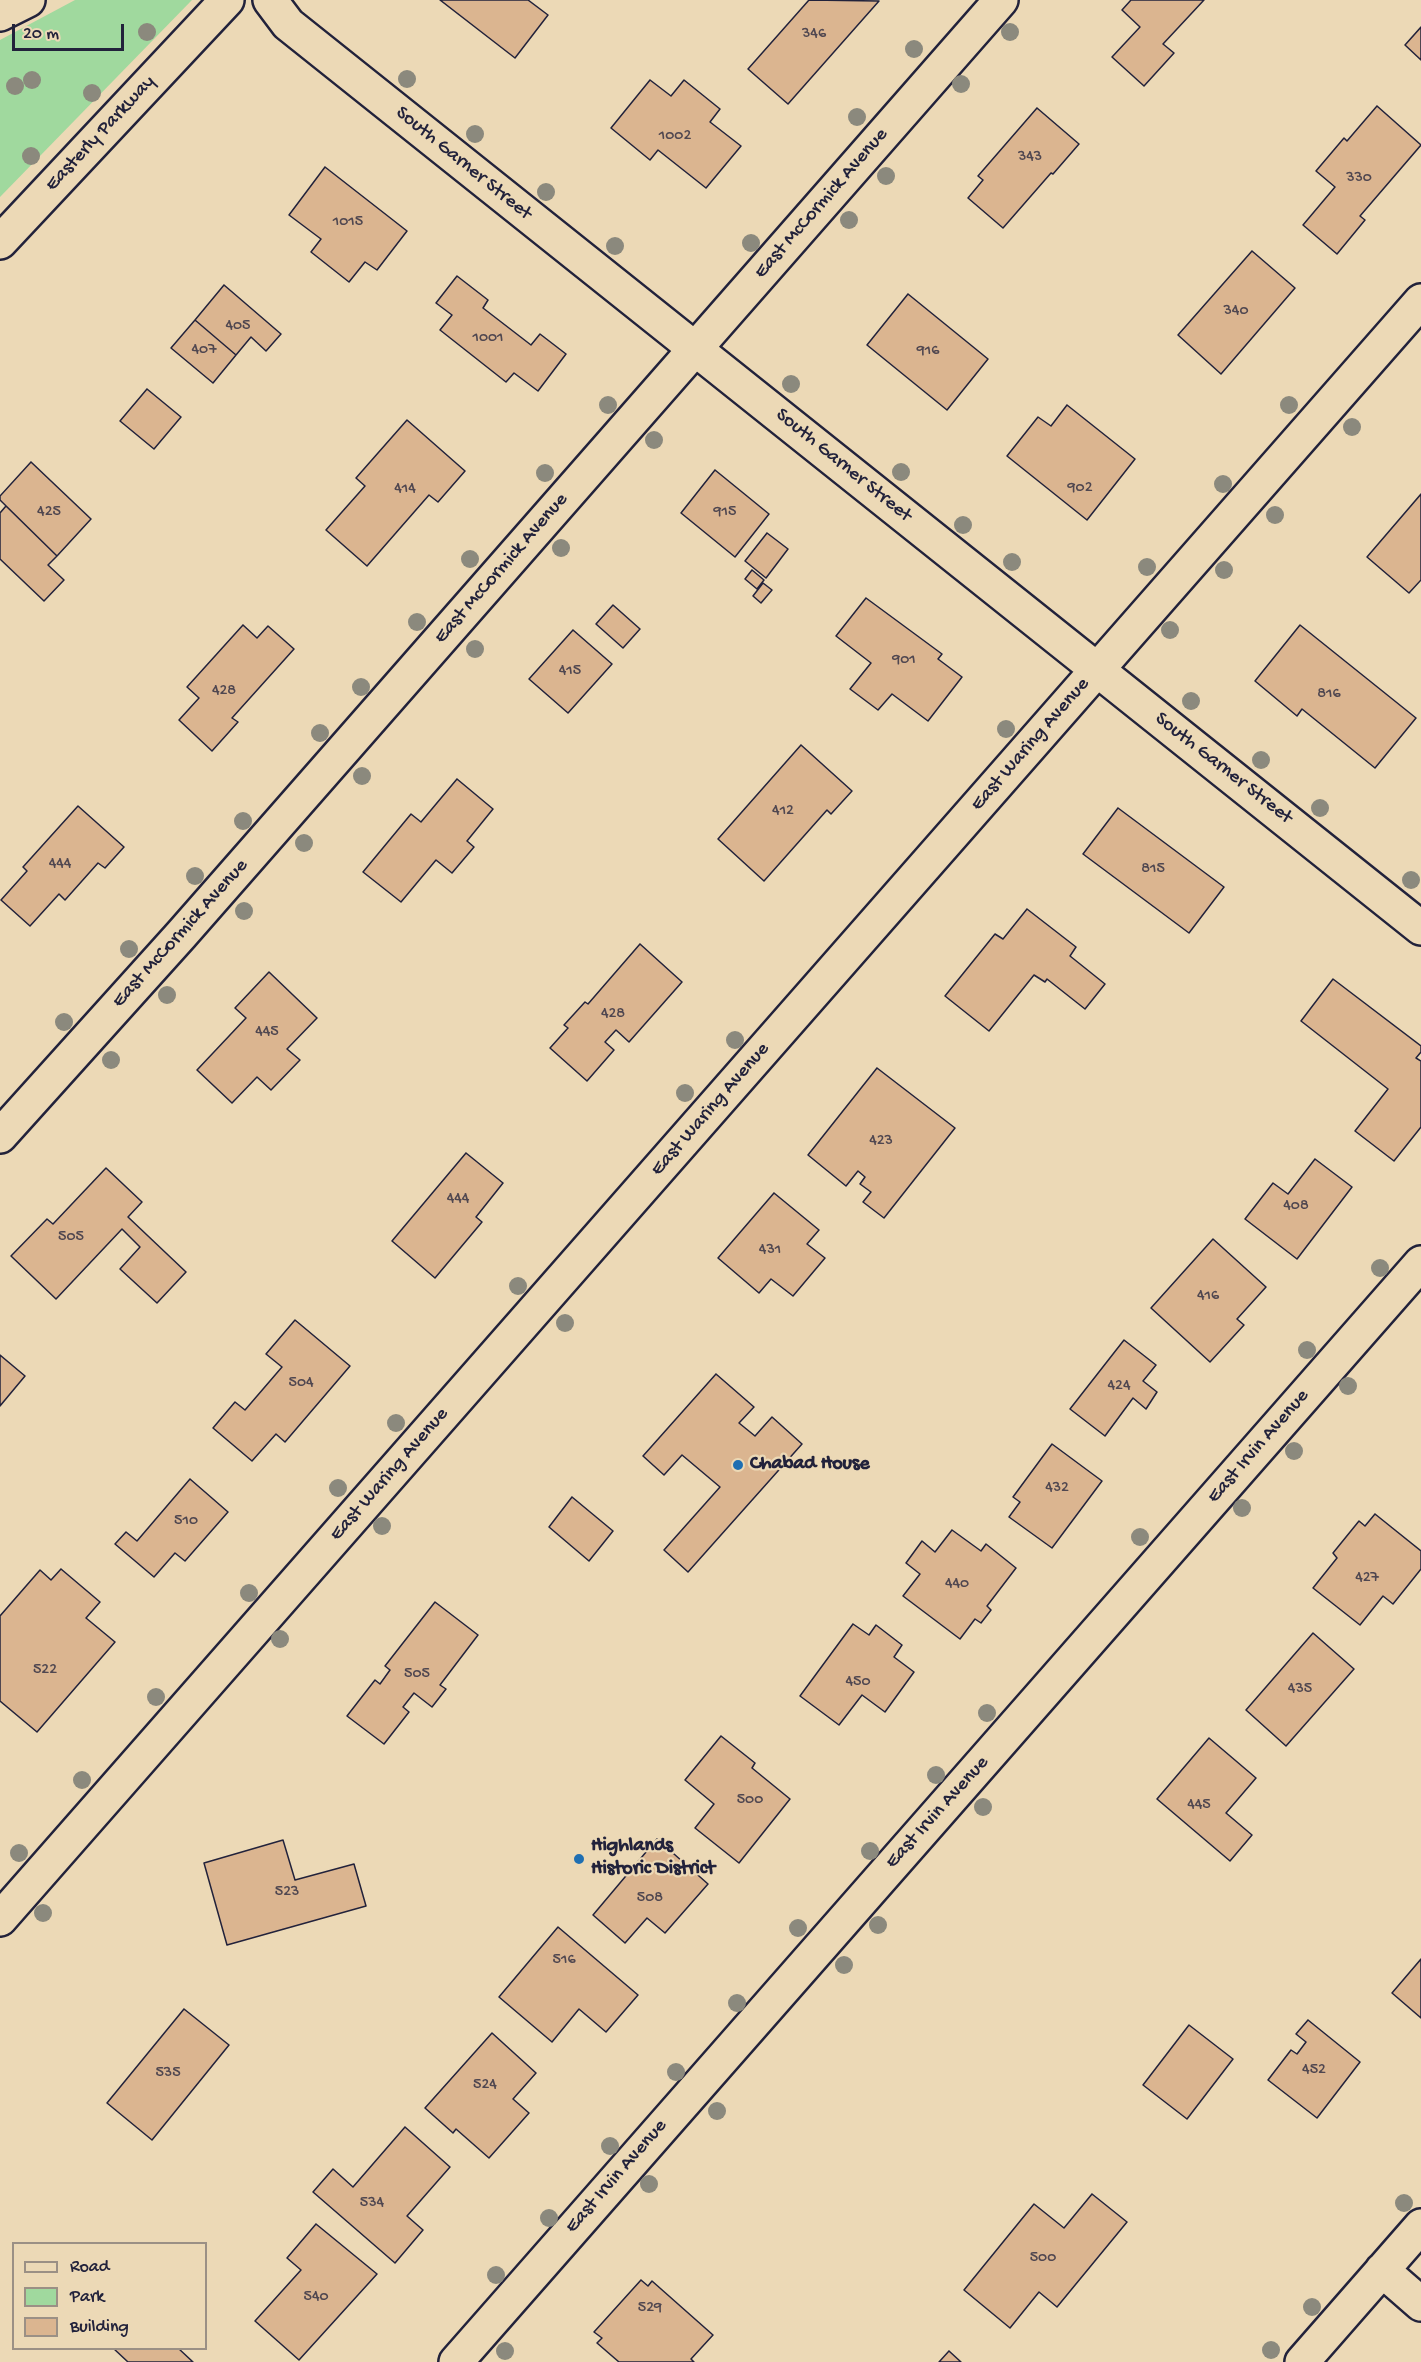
<!DOCTYPE html>
<html>
<head>
<meta charset="utf-8">
<style>
  body { margin:0 }
  #map { position:relative; width:1421px; height:2362px; overflow:hidden; background:#ecd9b6; font-family:"Gochi Hand",sans-serif }
  canvas { display:block }
  .legend { position:absolute; left:12px; top:2242px; width:195px; height:108px; box-sizing:border-box; background:#ecd9b6; border:2px solid #9b9085; margin:0; padding:8px 10px; list-style:none; font-size:18px; color:#22223b }
  .legend li { display:flex; align-items:center; gap:12px; height:30px }
  .legend b { width:30px; border:2px solid #9b9085 }
  .scale { position:absolute; left:12px; top:24px; width:112px; height:27px; box-sizing:border-box; border:3px solid #22223b; border-top:0; padding-left:8px; font-size:18px; line-height:21px; white-space:nowrap; color:#22223b; -webkit-text-stroke:4px #ecd9b6; paint-order:stroke }
</style>
</head>
<body>
<div id="map">
<canvas width="1421" height="2362"></canvas>
<ul class="legend">
<li><b style="height:8px;background:#ecd9b6"></b>Road</li>
<li><b style="height:16px;background:#a0d99e"></b>Park</li>
<li><b style="height:16px;background:#dbb590"></b>Building</li>
</ul>
<div class="scale">20 m</div>
</div>
<script>
const g = document.querySelector('canvas').getContext('2d');
g.lineJoin = 'round';
function fillPath(path, color) { g.fillStyle = color; g.fill(path, 'evenodd'); }
const shape = rows => new Path2D(rows.map(r => 'M' + r).join(''));
function stroke(path, color, width, dash) { g.strokeStyle = color; g.lineWidth = width; g.lineCap = dash ? 'butt' : 'round'; g.setLineDash(dash || []); g.stroke(path); }
function label(font, color, halo, rows, align = 'center') {
  g.font = font + ' "Gochi Hand",sans-serif'; g.lineWidth = 4.5; g.setLineDash([]); g.textBaseline = 'middle'; g.strokeStyle = halo; g.fillStyle = color; for (const [text, x, y, turn = 0] of rows) {
    g.save(); g.translate(x, y); g.rotate((+turn || 0) * Math.PI / 180); g.textAlign = isNaN(turn) ? turn : align; if (halo) g.strokeText(text, 0, 0); g.fillText(text, 0, 0); g.restore();
  }
}
fillPath(shape([
  [75,0,192,0,0,197,0,40]
]), '#a0d99e');
const building = shape([
  [440,0,528,0,548,15,515,58,440,0],
  [809,0,879,1,788,104,748,69,809,0],
  [1131,0,1204,0,1163,44,1174,53,1144,86,1112,57,1140,27,1122,10,1131,0],
  [1421,27,1421,60,1405,45,1421,27],
  [650,80,671,96,684,80,720,109,710,122,741,146,706,188,658,150,650,160,611,128,650,80],
  [1377,106,1421,145,1360,216,1365,220,1337,254,1303,225,1335,187,1316,171,1344,138,1347,141,1377,106],
  [1037,108,1079,144,1053,174,1051,173,1003,228,968,198,983,180,978,176,1037,108],
  [325,167,407,231,377,270,365,262,349,282,311,252,321,239,289,215,325,167],
  [1252,251,1295,288,1221,374,1178,335,1252,251],
  [457,276,488,300,483,308,531,345,540,334,566,354,538,391,514,373,506,382,440,330,452,315,436,303,457,276],
  [224,285,281,334,266,351,251,337,236,355,195,320,224,285],
  [908,294,988,359,947,410,867,345,908,294],
  [195,320,236,355,213,383,171,348,195,320],
  [147,389,181,417,154,449,120,421,147,389],
  [1067,405,1135,459,1087,520,1007,456,1038,417,1051,426,1067,405],
  [407,420,465,471,438,502,429,495,367,566,326,530,365,486,356,478,407,420],
  [31,462,91,519,57,556,0,500,0,496,31,462],
  [715,470,769,514,735,557,681,513,715,470],
  [1421,494,1421,580,1409,593,1367,557,1421,494],
  [6,506,57,556,48,565,64,580,44,601,0,559,0,513,6,506],
  [767,533,788,549,766,578,745,561,767,533],
  [752,570,764,580,757,589,745,579,752,570],
  [763,583,772,590,761,603,753,596,763,583],
  [866,598,942,654,938,659,962,677,928,721,892,694,878,710,850,689,871,663,836,636,866,598],
  [613,605,640,629,623,648,596,624,613,605],
  [243,625,257,638,268,626,294,649,232,718,238,722,212,751,179,720,199,698,187,687,243,625],
  [1300,625,1416,718,1375,768,1302,709,1297,716,1255,681,1300,625],
  [573,630,612,664,568,713,529,679,573,630],
  [801,745,852,791,831,814,827,810,764,881,718,839,801,745],
  [457,779,493,809,467,841,474,847,452,873,436,860,401,902,363,872,411,814,421,822,457,779],
  [78,806,124,847,105,868,98,863,65,900,59,894,30,926,1,900,27,871,23,867,78,806],
  [1118,808,1224,887,1189,933,1083,854,1118,808],
  [1027,909,1076,947,1070,956,1105,984,1085,1009,1047,979,1045,982,1034,975,989,1031,945,996,995,934,1003,939,1027,909],
  [640,944,682,982,629,1042,616,1030,605,1042,614,1050,587,1081,550,1048,568,1028,564,1025,585,1002,588,1004,640,944],
  [269,972,317,1018,287,1049,300,1060,271,1090,257,1077,232,1103,197,1070,246,1018,235,1008,269,972],
  [1333,979,1421,1046,1421,1052,1416,1058,1421,1061,1421,1127,1394,1161,1355,1131,1388,1089,1301,1021,1333,979],
  [877,1068,955,1128,884,1218,863,1202,871,1192,860,1184,865,1177,858,1171,846,1186,808,1155,877,1068],
  [466,1153,503,1183,476,1217,482,1222,435,1278,392,1241,466,1153],
  [1315,1159,1352,1187,1297,1259,1245,1219,1273,1183,1288,1194,1315,1159],
  [106,1168,142,1202,128,1217,186,1272,157,1303,120,1269,140,1247,122,1229,56,1299,11,1256,47,1219,53,1224,106,1168],
  [774,1193,819,1230,807,1244,825,1258,793,1296,771,1279,759,1293,718,1258,774,1193],
  [1213,1239,1266,1287,1237,1319,1244,1325,1210,1362,1151,1308,1213,1239],
  [295,1320,350,1366,285,1442,276,1434,252,1461,213,1428,235,1402,245,1410,282,1367,266,1354,295,1320],
  [1124,1340,1156,1365,1143,1381,1157,1392,1146,1409,1133,1398,1105,1436,1070,1409,1124,1340],
  [0,1355,25,1376,0,1406,0,1355],
  [716,1374,754,1407,739,1423,755,1436,772,1417,802,1444,688,1572,664,1550,720,1487,682,1455,664,1475,643,1456,716,1374],
  [1052,1444,1102,1481,1052,1548,1009,1517,1020,1502,1013,1497,1052,1444],
  [190,1479,228,1512,185,1561,175,1553,154,1577,115,1544,126,1532,137,1541,190,1479],
  [572,1497,613,1531,589,1561,549,1527,572,1497],
  [1375,1514,1421,1551,1421,1569,1393,1604,1383,1596,1360,1625,1313,1588,1337,1558,1333,1553,1359,1521,1365,1526,1375,1514],
  [952,1530,981,1551,986,1544,1016,1568,987,1606,991,1610,981,1623,975,1619,960,1639,903,1596,920,1574,906,1563,922,1541,935,1552,952,1530],
  [61,1569,100,1602,86,1618,115,1642,37,1732,0,1701,0,1616,40,1570,51,1580,61,1569],
  [435,1602,478,1635,440,1685,446,1689,432,1707,414,1693,403,1707,409,1712,384,1744,347,1716,375,1680,380,1684,390,1670,385,1666,435,1602],
  [853,1624,869,1635,876,1625,902,1645,894,1657,914,1672,885,1712,862,1695,839,1725,800,1696,853,1624],
  [1313,1633,1354,1669,1286,1746,1246,1710,1313,1633],
  [721,1736,755,1763,752,1768,790,1799,739,1863,695,1828,714,1804,685,1780,721,1736],
  [1209,1738,1256,1778,1226,1813,1252,1835,1230,1861,1157,1799,1209,1738],
  [657,1839,708,1884,665,1933,647,1918,625,1943,593,1915,657,1839],
  [283,1840,295,1880,354,1864,366,1906,227,1945,204,1863,283,1840],
  [558,1927,638,1995,606,2032,579,2009,552,2042,499,1997,558,1927],
  [1421,1959,1421,2018,1392,1993,1421,1959],
  [184,2009,229,2045,152,2140,107,2103,184,2009],
  [1308,2020,1360,2062,1317,2118,1268,2080,1291,2050,1297,2054,1306,2042,1296,2034,1308,2020],
  [1189,2025,1233,2059,1187,2119,1143,2085,1189,2025],
  [492,2033,536,2073,513,2099,529,2113,489,2158,456,2129,453,2133,425,2108,492,2033],
  [405,2127,450,2167,407,2216,423,2230,395,2263,313,2192,333,2169,353,2187,405,2127],
  [1092,2194,1127,2222,1057,2307,1039,2292,1010,2328,964,2290,1034,2204,1064,2228,1092,2194],
  [316,2224,377,2274,299,2360,255,2321,301,2270,287,2258,316,2224],
  [641,2280,648,2286,652,2281,713,2335,691,2359,694,2362,619,2362,597,2343,602,2338,594,2332,641,2280],
  [113,2348,178,2348,193,2362,128,2362,113,2348],
  [949,2351,961,2362,939,2362,949,2351]
]);
fillPath(building, '#dbb590');
stroke(building, '#22223b', 1.5);
const minor = shape([
  [270,0,288,24,1421,928],
  [0,14,28,0],
  [0,1136,181,935,1001,0],
  [0,1919,1421,301],
  [1382,2270,1421,2304],
  [456,2362,1421,1263],
  [1302,2362,1421,2226]
]);
const major = shape([
  [0,242,227,0]
]);
stroke(minor, '#22223b', 38);
stroke(major, '#22223b', 38);
stroke(minor, '#ecd9b6', 33);
stroke(major, '#ecd9b6', 33);
g.fillStyle = '#8b897d';
for (const [x, y] of [
  [147,32],
  [1010,32],
  [914,49],
  [407,79],
  [32,80],
  [961,84],
  [15,86],
  [92,93],
  [857,117],
  [475,134],
  [31,156],
  [886,176],
  [546,192],
  [849,220],
  [751,243],
  [615,246],
  [791,384],
  [608,405],
  [1289,405],
  [1352,427],
  [654,440],
  [901,472],
  [545,473],
  [1223,484],
  [1275,515],
  [963,525],
  [561,548],
  [470,559],
  [1012,562],
  [1147,567],
  [1224,570],
  [417,622],
  [1170,630],
  [475,649],
  [361,687],
  [1191,701],
  [1006,729],
  [320,733],
  [1261,760],
  [362,776],
  [1320,808],
  [243,821],
  [304,843],
  [195,876],
  [1411,880],
  [244,911],
  [129,949],
  [167,995],
  [64,1022],
  [735,1040],
  [111,1060],
  [685,1093],
  [1380,1268],
  [518,1286],
  [565,1323],
  [1307,1350],
  [1348,1386],
  [396,1423],
  [1294,1451],
  [338,1488],
  [1242,1508],
  [382,1526],
  [1140,1537],
  [249,1593],
  [280,1639],
  [156,1697],
  [987,1713],
  [936,1775],
  [82,1780],
  [983,1807],
  [870,1851],
  [19,1853],
  [43,1913],
  [878,1925],
  [798,1928],
  [844,1965],
  [737,2003],
  [676,2072],
  [717,2111],
  [610,2146],
  [649,2184],
  [1404,2203],
  [549,2218],
  [496,2275],
  [1312,2307],
  [1271,2350],
  [505,2351]
]) { g.beginPath(); g.arc(x, y, 9, 0, 2 * Math.PI); g.fill(); }
for (const [x, y, r, color] of [
  [738,1465,6,"#1f6fb2"],
  [579,1859,6,"#1f6fb2"]
]) { const dot = new Path2D(); dot.arc(x, y, r, 0, 2 * Math.PI); g.fillStyle = color; g.fill(dot); stroke(dot, '#ecd9b6', 2); }
label('16px', '#504750', null, [
  ["346",814,35],
  ["1002",675,137],
  ["343",1030,158],
  ["330",1359,179],
  ["1015",348,223],
  ["340",1236,312],
  ["405",238,327],
  ["1001",488,339],
  ["407",204,351],
  ["916",928,352],
  ["902",1080,489],
  ["414",405,490],
  ["425",49,513],
  ["915",725,513],
  ["901",904,661],
  ["415",570,672],
  ["428",224,692],
  ["816",1329,695],
  ["412",783,812],
  ["444",60,865],
  ["815",1153,870],
  ["428",613,1015],
  ["445",267,1033],
  ["423",881,1142],
  ["444",458,1200],
  ["408",1296,1207],
  ["505",71,1238],
  ["431",770,1251],
  ["416",1208,1297],
  ["504",301,1384],
  ["424",1119,1387],
  ["432",1057,1489],
  ["510",186,1522],
  ["427",1367,1579],
  ["440",957,1585],
  ["522",45,1671],
  ["505",417,1675],
  ["450",858,1683],
  ["435",1300,1690],
  ["500",750,1801],
  ["445",1199,1806],
  ["523",287,1893],
  ["508",650,1899],
  ["516",564,1961],
  ["452",1314,2071],
  ["535",168,2074],
  ["524",485,2086],
  ["534",372,2204],
  ["500",1043,2259],
  ["540",316,2298],
  ["529",650,2309]
]);
label('20px', '#22223b', '#ecd9b6', [
  ["Easterly Parkway",101,134,-47],
  ["South Garner Street",463,164,39],
  ["East McCormick Avenue",822,204,-49],
  ["South Garner Street",843,466,39],
  ["East McCormick Avenue",502,569,-49],
  ["East Waring Avenue",1031,745,-49],
  ["South Garner Street",1223,769,38],
  ["East McCormick Avenue",181,934,-48],
  ["East Waring Avenue",711,1110,-49],
  ["East Irvin Avenue",1259,1447,-49],
  ["East Waring Avenue",390,1475,-49],
  ["East Irvin Avenue",938,1813,-48],
  ["East Irvin Avenue",617,2177,-49]
]);
label('bold 20px', '#22223b', '#ecd9b6', [
  ["Chabad House",750,1465],
  ["Highlands",591,1847],
  ["Historic District",591,1870]
], 'left');
</script>
</body>
</html>
